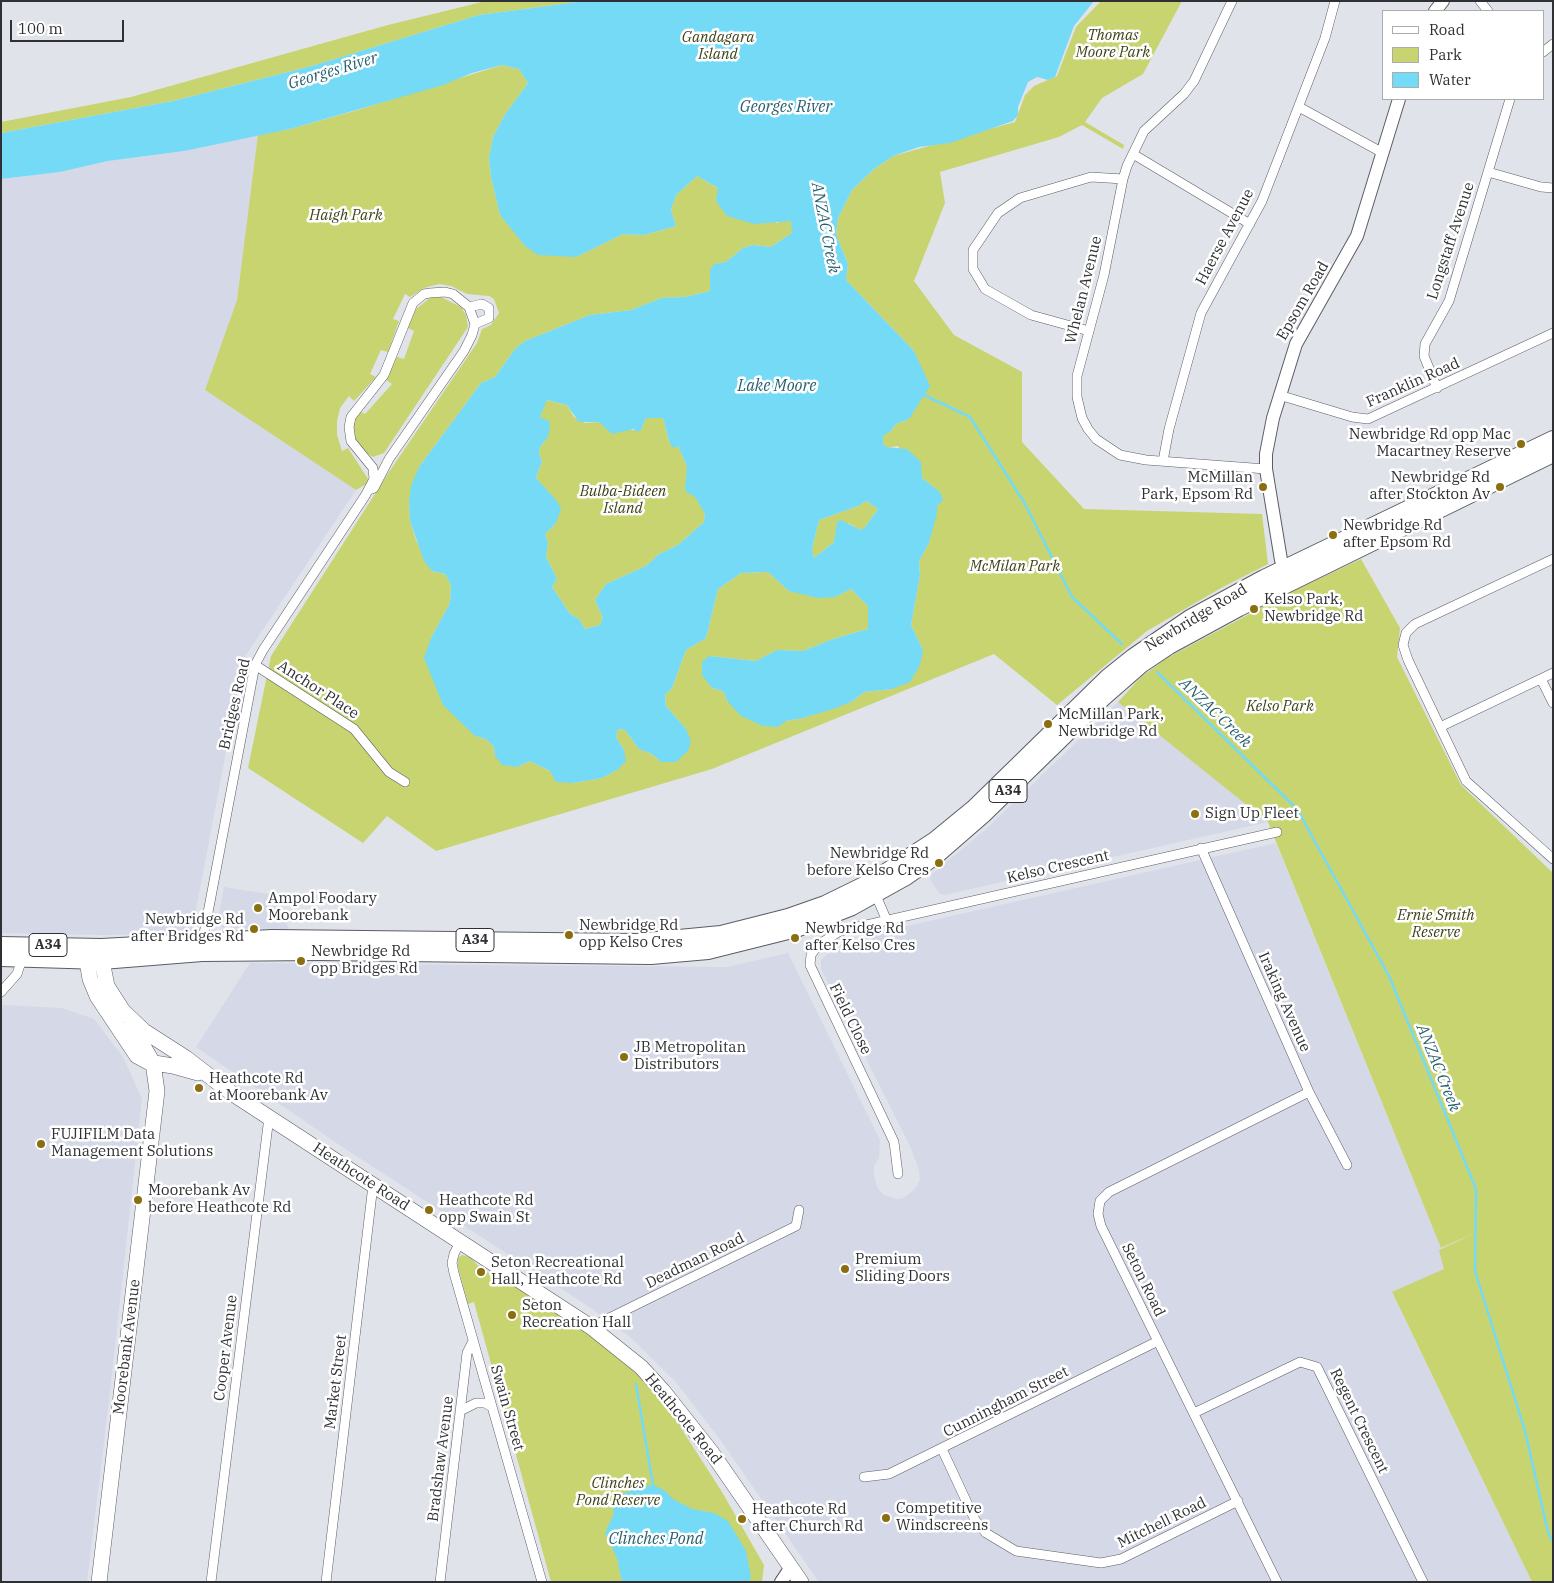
<!DOCTYPE html>
<html>
<head>
<meta charset="utf-8">
<style>
  body { margin:0 }
  #map { position:relative; width:1554px; height:1583px; overflow:hidden; background:#e1e3eb; font-family:"IBM Plex Serif",serif }
  canvas { display:block }
  .frame { position:absolute; inset:0; border:2px solid #2f3033; pointer-events:none }
  .legend { position:absolute; left:1382px; top:10px; width:162px; height:90px; box-sizing:border-box; background:#fff; border:1px solid #acacad; margin:0; padding:6px 9px; list-style:none; font-size:15px; color:#2f3033 }
  .legend li { display:flex; align-items:center; gap:10px; height:25px }
  .legend b { width:25px; border:1px solid #acacad }
  .scale { position:absolute; left:10px; top:20px; width:114px; height:22px; box-sizing:border-box; border:2px solid #2f3033; border-top:0; padding-left:6px; font-size:15px; line-height:18px; white-space:nowrap; color:#2f3033; -webkit-text-stroke:4px #fff; paint-order:stroke }
</style>
</head>
<body>
<div id="map">
<canvas width="1554" height="1583"></canvas>
<div class="frame"></div>
<ul class="legend">
<li><b style="height:6px;background:#fff"></b>Road</li>
<li><b style="height:14px;background:#c7d470"></b>Park</li>
<li><b style="height:14px;background:#75daf6"></b>Water</li>
</ul>
<div class="scale">100 m</div>
</div>
<script>
const g = document.querySelector('canvas').getContext('2d');
g.lineJoin = 'round';
function fillPath(path, color) { g.fillStyle = color; g.fill(path, 'evenodd'); }
const shape = rows => new Path2D(rows.map(r => 'M' + r).join(''));
function stroke(path, color, width, dash) { g.strokeStyle = color; g.lineWidth = width; g.lineCap = dash ? 'butt' : 'round'; g.setLineDash(dash || []); g.stroke(path); }
function label(font, color, halo, rows, align = 'center') {
  g.font = font + ' "IBM Plex Serif",serif'; g.lineWidth = 5; g.setLineDash([]); g.textBaseline = 'middle'; g.strokeStyle = halo; g.fillStyle = color; for (const [text, x, y, turn = 0] of rows) {
    g.save(); g.translate(x, y); g.rotate((+turn || 0) * Math.PI / 180); g.textAlign = isNaN(turn) ? turn : align; if (halo) g.strokeText(text, 0, 0); g.fillText(text, 0, 0); g.restore();
  }
}
fillPath(shape([
  [258,134,237,300,205,390,356,490,244,658,192,930,189,933,105,935,1,933,1,179,60,172,108,161,184,151],
  [1118,702,1268,822,944,895,939,893,930,879,931,875,985,830],
  [1276,843,1441,1248,1444,1269,1392,1293,1532,1582,819,1582,719,1438,675,1381,630,1337,594,1310,341,1146,196,1047,250,963,727,967,788,953,880,1140,879,1158,874,1166,874,1176,877,1187,884,1195,896,1199,904,1198,915,1189,920,1180,919,1170,910,1146,821,969,821,960,828,954,876,933],
  [224,887,274,895,289,929,222,928,218,919],
  [1,1005,62,1008,94,1019,123,1057,142,1099,110,1392,87,1582,1,1582]
]), '#d4d8e7');
fillPath(shape([
  [486,1,585,1,479,15,312,66,173,101,1,133,1,122,131,97,388,25],
  [1101,1,1182,1,1143,74,1102,98,1085,122,1124,145,1123,149,1082,125,1059,137,940,172,945,203,914,281,954,335,1022,372,1022,442,1084,509,1262,514,1268,564,1221,588,1147,631,1057,705,994,654,712,769,436,851,387,816,363,843,248,768,271,656,389,472,477,343,482,329,491,325,499,313,494,299,489,296,467,294,451,286,439,284,424,288,410,297,405,294,393,319,399,321,388,352,381,350,370,374,376,377,354,401,349,396,340,408,337,421,337,435,342,451,348,448,370,482,356,490,205,390,237,300,258,134,290,129,354,111,502,65,519,69,528,83,504,116,493,137,489,158,491,177,500,215,512,229,576,257,623,234,644,235,676,226,671,210,676,195,697,176,777,223,784,220,792,221,792,233,771,247,753,245,743,248,726,262,715,264,710,270,710,291,685,297,662,298,631,310,590,315,525,341,515,349,495,377,481,383,419,467,409,501,410,521,416,540,432,571,445,574,451,585,450,603,431,638,475,736,486,739,494,747,495,756,517,767,530,761,573,783,602,778,617,770,624,750,616,737,618,729,625,730,639,749,652,754,661,762,686,729,666,706,665,695,672,688,686,650,706,638,718,589,741,573,768,572,789,591,835,597,851,589,868,606,868,629,833,639,803,651,777,650,756,661,709,656,712,688,723,691,728,702,786,721,803,718,853,701,864,692,892,689,923,650,911,625,920,575,919,561,929,543,940,492,922,478,898,446,886,448,883,443,883,435,891,431,896,424,909,419,914,351,846,280,848,264,836,234,838,218,852,190,874,169,893,156,1015,122,1025,95,1034,86,1057,76,1076,27],
  [441,297,461,307,466,315,468,327,384,453,373,457,363,451,354,440,352,425,360,411,365,414,392,384,386,380,397,357,404,359,414,331,408,328,416,309,430,298],
  [546,400,567,405,574,417,585,423,600,422,620,430,641,430,646,418,663,418,670,444,678,446,687,466,688,483,705,513,704,522,678,545,659,554,646,566,606,584,595,600,603,618,600,625,585,629,579,619,570,614,552,587,557,579,546,557,548,543,545,534,556,523,550,493,545,490,536,478,542,461,539,454,540,447,548,437,540,417],
  [866,501,878,509,866,526,861,530,848,523,836,535,834,542,814,558,812,549,819,520,858,506],
  [1361,559,1400,628,1397,657,1461,785,1553,873,1553,1582,1532,1582,1392,1292,1444,1269,1439,1250,1475,1233,1441,1248,1268,822,1118,702,1141,677,1167,658,1283,596],
  [462,1255,470,1257,482,1270,509,1282,596,1339,624,1361,663,1400,722,1492,764,1565,762,1582,551,1582,474,1302,468,1304,458,1267,458,1258]
]), '#c7d470');
fillPath(shape([
  [585,1,1094,1,1074,26,1055,77,1048,80,1037,77,1028,82,1018,107,1018,115,1013,121,950,143,919,147,893,156,874,169,852,190,838,218,836,234,848,264,846,280,914,351,930,386,909,419,896,424,891,431,883,436,883,443,886,447,907,449,921,462,922,478,940,492,943,500,937,506,937,513,929,543,919,561,920,575,911,625,923,650,920,665,910,682,892,689,864,692,853,701,836,708,803,718,786,721,778,727,763,726,741,716,728,702,723,691,712,688,702,675,702,662,709,656,756,661,777,650,803,651,833,639,868,629,868,606,851,589,835,597,818,598,789,591,768,572,741,573,718,589,706,638,686,650,672,688,665,695,666,706,686,729,691,741,688,751,676,762,661,762,652,754,639,749,625,730,618,729,616,737,624,750,626,761,617,770,602,778,573,783,556,782,550,771,530,761,517,767,502,765,495,756,494,747,486,739,475,736,443,705,424,658,431,638,450,603,451,585,445,574,432,571,424,561,410,521,409,501,411,486,419,467,481,383,495,377,515,349,525,341,590,315,631,310,662,298,685,297,710,291,710,270,714,264,726,262,743,248,753,245,771,247,792,233,791,221,754,224,727,216,716,201,718,188,697,176,676,195,671,210,676,226,644,235,623,234,576,257,538,255,525,246,500,215,491,177,489,158,493,137,504,116,528,83,519,69,502,65,472,73,443,85,290,129,184,151,108,161,60,172,1,179,1,133,173,101,312,66,479,15],
  [547,400,567,405,579,422,599,422,612,434,634,429,637,432,641,430,646,418,663,418,670,444,673,448,678,446,687,466,685,491,695,497,705,514,704,522,678,545,659,554,646,566,606,584,595,600,603,618,600,625,585,629,579,619,570,614,552,587,557,579,546,557,548,543,545,534,556,523,561,509,557,501,536,478,542,461,539,454,540,447,548,437,550,427,549,421,540,417],
  [866,501,878,509,866,526,861,530,841,520,837,522,834,542,814,558,812,549,819,520,858,506],
  [653,1485,664,1490,673,1499,692,1509,714,1513,728,1521,746,1551,751,1577,749,1582,622,1582,617,1558,605,1533,614,1513,612,1504,622,1494,640,1487]
]), '#75daf6');
stroke(shape([
  [922,394,970,417,1025,504,1072,597,1122,644],
  [1157,672,1297,809,1389,976,1476,1189,1475,1271,1525,1431,1548,1532,1553,1542],
  [636,1384,653,1485]
]), '#75daf6', 2.5);
const street = shape([
  [1232,1,1194,81,1184,94,1144,131,1127,166,1123,179,1104,275,1077,376,1077,397,1082,418,1088,429,1096,439,1120,455,1146,460,1266,469],
  [1480,1,1488,11],
  [1543,52,1553,44],
  [1299,107,1383,153],
  [1133,154,1250,224],
  [1488,172,1541,187,1553,188],
  [469,307,482,304,489,308,489,318,475,324],
  [1089,331,1031,315,985,289,973,269,973,250,998,213,1020,198,1091,177,1123,179],
  [1437,388,1424,356,1425,344,1449,301,1510,99],
  [1279,395,1352,417,1368,419,1553,333],
  [1163,461,1169,429,1201,313,1262,201,1325,38,1335,1],
  [1553,559,1415,624,1406,633,1403,645,1408,660,1466,781,1553,859],
  [255,665,354,729,389,772,405,782],
  [1541,679,1553,703],
  [1440,727,1553,673],
  [1201,848,1309,1092,1347,1165],
  [874,891,887,921],
  [202,944,255,665,263,650,365,496,374,479,373,468,351,441,349,427,351,417,384,375,413,303,424,294,430,293,445,292,453,294,469,307,475,324,472,335,464,351,389,459,374,488,369,490],
  [1,992,17,974,22,959],
  [898,1174,894,1142,810,965,811,955,818,945,840,931,1277,832],
  [460,1242,454,1254,452,1263,454,1273,542,1582],
  [591,1327,796,1226,799,1210],
  [460,1411,476,1403,485,1403,492,1407],
  [1194,1413,1300,1362,1317,1367,1423,1582],
  [942,1449,975,1520,986,1533,1016,1551,1101,1563,1121,1559,1238,1501],
  [864,1477,889,1474,1158,1341],
  [211,1582,269,1117],
  [326,1582,373,1185],
  [440,1582,467,1353,473,1341],
  [1277,1582,1101,1226,1098,1214,1100,1201,1109,1192,1309,1092]
]);
const secondary = shape([
  [1435,11,1443,1],
  [1288,577,1281,560,1266,469,1266,454,1273,418,1296,344,1357,236,1399,99],
  [781,1582,791,1567]
]);
const primary = shape([
  [87,961,90,979,97,996,137,1056,148,1062,173,1066,198,1073],
  [102,961,107,986,123,1011,144,1031,186,1058,230,1092,591,1327,641,1367,663,1391,712,1453,801,1582],
  [99,1582,157,1091,153,1063,131,1025]
]);
const highway = shape([
  [1,945,101,947,272,938,637,942,721,934,788,917,825,904,870,882,935,840,974,808,1108,677,1133,657,1190,618,1264,578,1553,439],
  [1,958,102,961,202,953,319,952,651,956,708,951,796,929,852,907,906,877,937,855,983,815,1103,698,1142,664,1169,646,1239,608,1553,454]
]);
stroke(street, '#5b5d64', 10);
stroke(secondary, '#5b5d64', 14);
stroke(primary, '#5b5d64', 16);
stroke(highway, '#5b5d64', 18);
stroke(street, '#fff', 9);
stroke(secondary, '#fff', 12);
stroke(primary, '#fff', 15);
stroke(highway, '#fff', 16);
for (const [x, y, r, color] of [
  [1521,444,5,"#8a6e0f"],
  [1263,487,5,"#8a6e0f"],
  [1500,487,5,"#8a6e0f"],
  [1333,535,5,"#8a6e0f"],
  [1254,609,5,"#8a6e0f"],
  [1048,724,5,"#8a6e0f"],
  [1195,814,5,"#8a6e0f"],
  [939,863,5,"#8a6e0f"],
  [258,908,5,"#8a6e0f"],
  [254,929,5,"#8a6e0f"],
  [569,935,5,"#8a6e0f"],
  [795,938,5,"#8a6e0f"],
  [301,961,5,"#8a6e0f"],
  [624,1057,5,"#8a6e0f"],
  [199,1088,5,"#8a6e0f"],
  [41,1144,5,"#8a6e0f"],
  [138,1200,5,"#8a6e0f"],
  [429,1210,5,"#8a6e0f"],
  [845,1269,5,"#8a6e0f"],
  [481,1272,5,"#8a6e0f"],
  [512,1315,5,"#8a6e0f"],
  [886,1518,5,"#8a6e0f"],
  [742,1519,5,"#8a6e0f"]
]) { const dot = new Path2D(); dot.arc(x, y, r, 0, 2 * Math.PI); g.fillStyle = color; g.fill(dot); stroke(dot, '#fff', 2); }
for (const [x, y, w] of [
  [1008,791,38],
  [475,940,38],
  [48,945,38]
]) { const box = new Path2D(); box.roundRect(x - w / 2, y - 11.5, w, 23, 4); g.fillStyle = '#fff'; g.fill(box); stroke(box, '#2f3033', 1); }
label('bold 14px', '#2f3033', null, [
  ["A34",1008,791],
  ["A34",475,940],
  ["A34",48,945]
]);
label('italic 15px', '#3d4217', '#fff', [
  ["Thomas",1113,36],
  ["Moore Park",1113,53],
  ["Gandagara",718,38],
  ["Island",718,55],
  ["Haigh Park",346,216],
  ["Bulba-Bideen",623,492],
  ["Island",623,509],
  ["McMilan Park",1015,567],
  ["Kelso Park",1280,707],
  ["Ernie Smith",1436,916],
  ["Reserve",1436,933],
  ["Clinches",618,1484],
  ["Pond Reserve",618,1501]
]);
label('15px', '#2f3033', '#fff', [
  ["Haerse Avenue",1225,237,-62],
  ["Longstaff Avenue",1451,241,-72],
  ["Whelan Avenue",1084,290,-76],
  ["Epsom Road",1303,301,-60],
  ["Franklin Road",1413,383,-24],
  ["Newbridge Road",1196,618,-31],
  ["Anchor Place",318,690,33],
  ["Bridges Road",235,704,-77],
  ["Kelso Crescent",1058,867,-13],
  ["Iraking Avenue",1284,1002,66],
  ["Field Close",850,1019,64],
  ["Heathcote Road",361,1177,33],
  ["Deadman Road",695,1261,-26],
  ["Seton Road",1143,1280,64],
  ["Moorebank Avenue",127,1347,-83],
  ["Cooper Avenue",226,1348,-83],
  ["Market Street",336,1382,-83],
  ["Cunningham Street",1006,1402,-27],
  ["Swain Street",507,1408,74],
  ["Heathcote Road",683,1419,51],
  ["Regent Crescent",1359,1421,64],
  ["Bradshaw Avenue",441,1459,-83],
  ["Mitchell Road",1162,1523,-26]
]);
label('15px', '#2f3033', '#fff', [
  ["Newbridge Rd opp Mac",1511,435,"right"],
  ["Macartney Reserve",1511,452,"right"],
  ["McMillan",1253,478,"right"],
  ["Park, Epsom Rd",1253,495,"right"],
  ["Newbridge Rd",1490,478,"right"],
  ["after Stockton Av",1490,495,"right"],
  ["Newbridge Rd",1343,526],
  ["after Epsom Rd",1343,543],
  ["Kelso Park,",1264,600],
  ["Newbridge Rd",1264,617],
  ["McMillan Park,",1058,715],
  ["Newbridge Rd",1058,732],
  ["Sign Up Fleet",1205,814],
  ["Newbridge Rd",929,854,"right"],
  ["before Kelso Cres",929,871,"right"],
  ["Ampol Foodary",268,899],
  ["Moorebank",268,916],
  ["Newbridge Rd",244,920,"right"],
  ["after Bridges Rd",244,937,"right"],
  ["Newbridge Rd",579,926],
  ["opp Kelso Cres",579,943],
  ["Newbridge Rd",805,929],
  ["after Kelso Cres",805,946],
  ["Newbridge Rd",311,952],
  ["opp Bridges Rd",311,969],
  ["JB Metropolitan",634,1048],
  ["Distributors",634,1065],
  ["Heathcote Rd",209,1079],
  ["at Moorebank Av",209,1096],
  ["FUJIFILM Data",51,1135],
  ["Management Solutions",51,1152],
  ["Moorebank Av",148,1191],
  ["before Heathcote Rd",148,1208],
  ["Heathcote Rd",439,1201],
  ["opp Swain St",439,1218],
  ["Premium",855,1260],
  ["Sliding Doors",855,1277],
  ["Seton Recreational",491,1263],
  ["Hall, Heathcote Rd",491,1280],
  ["Seton",522,1306],
  ["Recreation Hall",522,1323],
  ["Competitive",896,1509],
  ["Windscreens",896,1526],
  ["Heathcote Rd",752,1510],
  ["after Church Rd",752,1527]
], 'left');
label('italic 16px', '#28606f', '#fff', [
  ["Georges River",333,71,-17],
  ["Georges River",786,107],
  ["ANZAC Creek",825,228,79],
  ["Lake Moore",777,386],
  ["ANZAC Creek",1215,713,44],
  ["ANZAC Creek",1438,1068,68],
  ["Clinches Pond",656,1539]
]);
</script>
</body>
</html>
